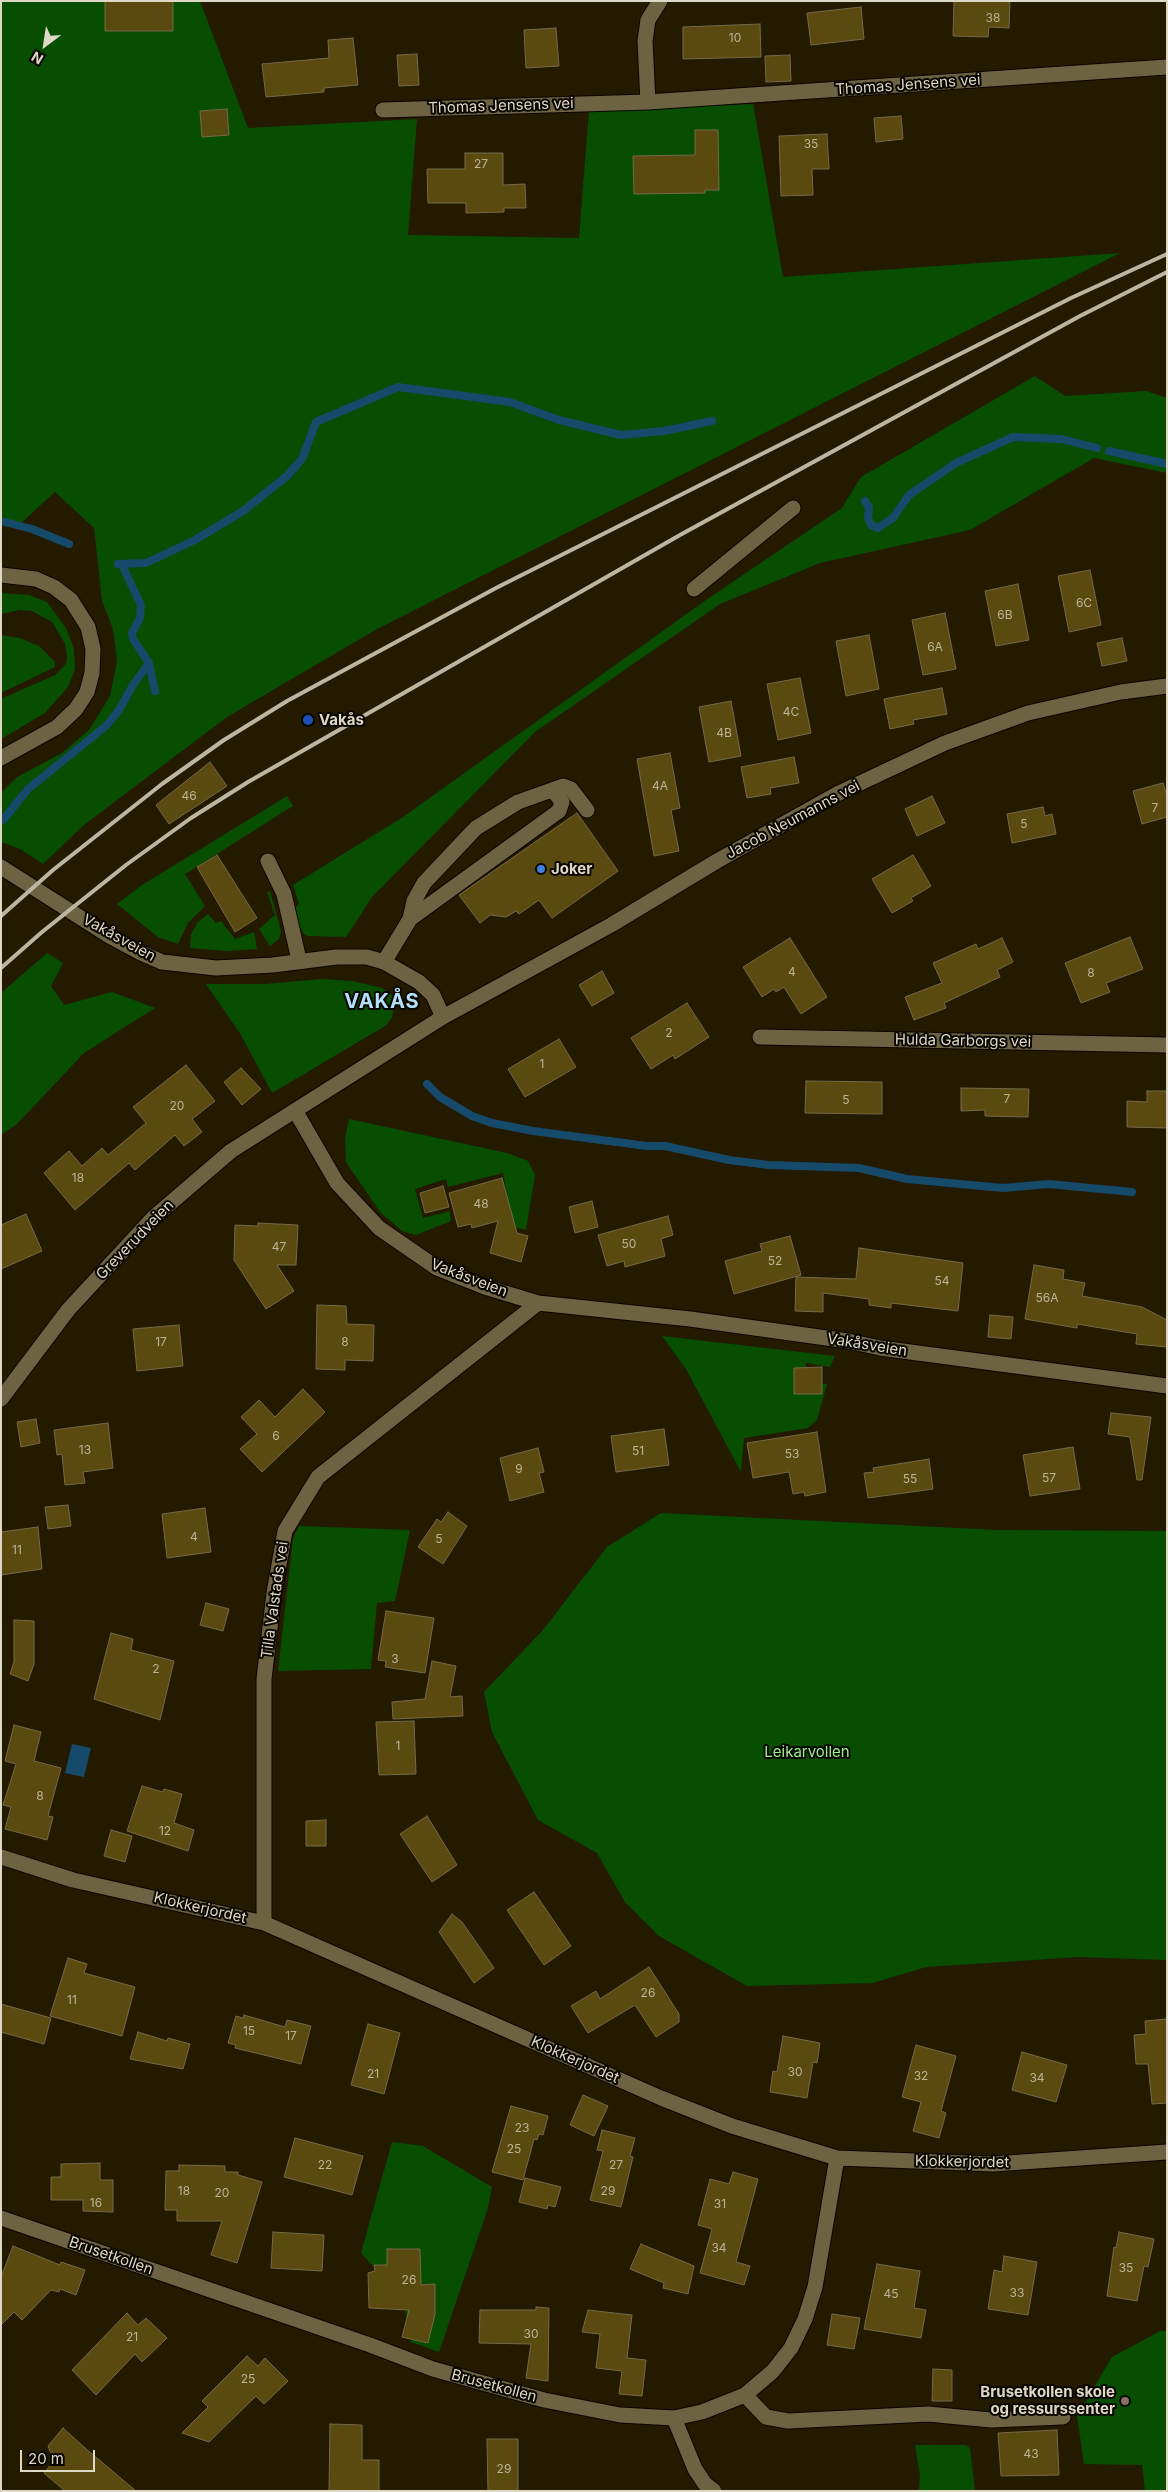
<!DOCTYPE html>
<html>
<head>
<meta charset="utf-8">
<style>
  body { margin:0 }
  #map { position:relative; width:1168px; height:2492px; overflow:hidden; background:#241a00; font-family:Inter,sans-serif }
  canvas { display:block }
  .frame { position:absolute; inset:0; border:2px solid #ded8c6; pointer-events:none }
  .north { position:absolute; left:20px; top:20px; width:50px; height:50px; -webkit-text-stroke:4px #090600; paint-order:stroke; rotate:211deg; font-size:14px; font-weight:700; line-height:20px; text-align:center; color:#ded8c6 }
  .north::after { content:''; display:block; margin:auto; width:18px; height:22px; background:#ded8c6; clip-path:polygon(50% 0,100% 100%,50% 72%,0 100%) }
  .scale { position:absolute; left:20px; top:2450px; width:75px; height:22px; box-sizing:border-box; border:2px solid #ded8c6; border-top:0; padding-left:6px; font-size:15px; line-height:18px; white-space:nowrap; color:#ded8c6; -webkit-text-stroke:4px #090600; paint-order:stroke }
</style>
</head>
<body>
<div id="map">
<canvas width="1168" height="2492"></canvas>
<div class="frame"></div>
<div class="north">N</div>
<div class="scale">20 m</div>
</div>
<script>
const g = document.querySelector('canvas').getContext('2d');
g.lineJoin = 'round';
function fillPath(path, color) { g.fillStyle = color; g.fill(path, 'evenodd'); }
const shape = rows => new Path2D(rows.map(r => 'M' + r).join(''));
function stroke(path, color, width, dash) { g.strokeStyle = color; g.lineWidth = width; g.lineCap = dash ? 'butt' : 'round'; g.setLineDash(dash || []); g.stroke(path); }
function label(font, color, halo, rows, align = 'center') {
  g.font = font + ' Inter,sans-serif'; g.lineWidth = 4; g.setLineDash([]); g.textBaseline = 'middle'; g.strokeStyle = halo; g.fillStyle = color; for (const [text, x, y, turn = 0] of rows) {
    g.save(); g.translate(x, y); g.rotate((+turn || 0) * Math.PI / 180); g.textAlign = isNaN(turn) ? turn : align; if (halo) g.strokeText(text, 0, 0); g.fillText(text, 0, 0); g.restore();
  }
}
fillPath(shape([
  [1,1,200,1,248,128,417,119,408,235,579,238,589,111,753,104,783,277,1120,253,377,629,227,717,84,825,43,864,20,849,1,842,1,793,17,777,62,753,89,730,110,696,117,661,113,629,102,601,94,528,55,492,20,524,1,519],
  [1035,376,1065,396,1146,391,1167,398,1167,473,1094,458,970,530,820,563,720,604,535,732,372,897,346,937,308,936,303,933,291,911,299,904,293,885,403,817,706,600,842,508,861,477],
  [1,593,29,595,47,602,66,628,74,649,75,669,68,687,45,713,1,739,1,699,55,675,66,664,67,656,65,644,52,622,32,611,20,610,1,614],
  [1,635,20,638,39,646,55,662,55,667,1,693],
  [287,796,293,806,185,874,205,906,188,923,178,944,158,937,117,904,142,885],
  [270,891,281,931,279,939,270,946,259,929,275,915,267,892],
  [208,914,216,923,221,921,235,939,254,932,257,949,227,951,190,948,191,935,197,923],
  [47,953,63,963,51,986,64,1005,112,992,155,1008,84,1053,17,1124,1,1135,1,993],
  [322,979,352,981,382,988,391,994,395,1001,392,1018,385,1026,272,1093,241,1035,206,984,265,984],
  [349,1119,507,1153,528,1161,535,1175,526,1230,513,1227,503,1173,448,1187,446,1179,415,1189,423,1218,450,1211,451,1221,416,1235,402,1231,380,1212,346,1162,345,1139],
  [662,1336,835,1356,830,1367,806,1363,805,1381,827,1384,817,1420,808,1428,744,1438,741,1472,686,1369],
  [661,1513,997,1530,1167,1531,1167,1960,1079,1957,926,1967,873,1983,747,1986,659,1936,625,1902,597,1853,538,1820,492,1732,484,1692,543,1630,607,1547],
  [299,1526,410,1530,395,1601,377,1603,371,1669,278,1671,293,1538],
  [392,2142,423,2146,492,2187,488,2208,439,2352,411,2342,403,2299,361,2253],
  [1160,2331,1167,2331,1167,2491,1145,2491,1142,2465,1084,2464,1077,2416,1112,2357],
  [915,2445,966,2445,970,2448,975,2491,919,2491,920,2476]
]), '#074e00');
fillPath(shape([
  [72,1744,91,1748,84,1777,65,1773]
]), '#164a6b');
stroke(shape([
  [1109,451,1167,464],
  [865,501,869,507,868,518,871,525,878,528,893,518,909,495,956,463,1013,437,1062,439,1097,448],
  [1,521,32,529,69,544],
  [118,564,146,563,195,540,243,511,287,476,302,459,316,422,398,387,510,402,559,420,621,435,664,431,712,421],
  [149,663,155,691],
  [3,820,28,789,106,726,119,710,133,685,149,663,133,639,132,633,140,618,141,605,122,565],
  [427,1084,440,1097,472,1116,492,1123,533,1131,647,1146,665,1146,729,1160,769,1165,859,1168,907,1179,1003,1188,1049,1184,1132,1192]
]), '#164a6b', 8);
const building = shape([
  [105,1,173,1,173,31,105,31,105,1],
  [954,1,1010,1,1009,28,989,27,988,37,953,36,954,1],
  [861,7,864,39,811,45,807,13,861,7],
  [760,24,761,57,683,59,683,27,760,24],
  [556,28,559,66,526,68,524,30,556,28],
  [353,38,358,85,324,88,324,92,266,97,262,64,329,58,328,40,353,38],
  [417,54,419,85,399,86,397,55,417,54],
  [790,55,791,81,766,82,765,56,790,55],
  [227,109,229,135,202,137,200,111,227,109],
  [901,116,903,139,876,142,874,118,901,116],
  [695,130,718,130,719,190,705,190,705,193,634,194,633,156,695,155,695,130],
  [827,134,829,169,812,169,813,195,781,196,779,136,827,134],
  [465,153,503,153,503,185,525,184,526,208,504,208,504,212,466,213,466,203,428,203,427,169,465,169,465,153],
  [1090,570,1101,625,1069,632,1058,576,1090,570],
  [1018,584,1029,640,996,646,985,591,1018,584],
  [945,613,956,669,923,675,912,620,945,613],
  [869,635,879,689,846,696,836,641,869,635],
  [1122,638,1127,661,1102,666,1097,643,1122,638],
  [800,678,811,733,778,740,767,684,800,678],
  [942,688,947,714,913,720,914,724,890,729,884,699,942,688],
  [731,701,741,756,709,762,699,707,731,701],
  [670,753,680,808,671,810,679,851,654,856,637,759,670,753],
  [794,757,799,783,770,788,771,794,747,798,741,767,794,757],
  [210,762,227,786,169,824,156,805,210,762],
  [1163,783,1167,796,1167,817,1142,824,1133,791,1163,783],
  [932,796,945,823,917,836,905,809,932,796],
  [1043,807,1045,816,1052,814,1056,834,1012,843,1007,814,1043,807],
  [577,813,618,871,552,918,539,900,519,914,516,911,506,917,490,915,480,923,459,895,577,813],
  [217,855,257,918,235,932,197,867,217,855],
  [913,855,931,886,911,898,913,901,892,913,872,879,913,855],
  [1130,937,1143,969,1106,983,1110,992,1081,1003,1065,963,1130,937],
  [790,938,827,997,801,1014,784,987,776,992,774,989,762,997,743,967,790,938],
  [1002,938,1013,962,997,970,1000,977,944,1003,946,1008,914,1020,905,997,942,983,933,963,976,944,978,949,1002,938],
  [602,971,614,993,592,1006,579,985,602,971],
  [687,1003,709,1037,675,1059,673,1055,651,1069,631,1038,687,1003],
  [559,1039,576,1067,525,1097,508,1069,559,1039],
  [186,1065,215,1101,192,1119,202,1132,184,1146,175,1135,135,1170,129,1163,75,1210,44,1173,69,1151,82,1166,102,1148,108,1155,146,1123,133,1107,186,1065],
  [241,1068,261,1089,242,1105,224,1082,241,1068],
  [806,1081,882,1082,882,1114,805,1113,806,1081],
  [961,1088,1029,1089,1028,1117,985,1116,985,1110,961,1111,961,1088],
  [1147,1091,1167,1091,1167,1128,1127,1127,1127,1101,1147,1102,1147,1091],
  [502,1178,517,1233,528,1236,521,1262,490,1253,498,1221,472,1228,471,1224,458,1227,449,1193,502,1178],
  [443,1186,449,1207,425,1213,420,1193,443,1186],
  [592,1201,598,1227,575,1233,569,1207,592,1201],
  [26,1214,42,1251,1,1269,1,1225,26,1214],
  [668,1216,673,1235,661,1239,665,1256,625,1267,624,1261,607,1266,598,1235,668,1216],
  [258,1223,298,1225,296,1265,277,1265,294,1291,266,1309,234,1260,235,1225,258,1226,258,1223],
  [790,1236,801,1275,734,1294,725,1261,762,1251,760,1244,790,1236],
  [859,1248,963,1263,958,1311,891,1303,891,1308,869,1305,869,1299,823,1293,823,1312,795,1311,796,1277,856,1279,859,1248],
  [1034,1265,1064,1270,1063,1279,1085,1283,1082,1296,1142,1307,1167,1320,1167,1347,1136,1344,1137,1334,1077,1324,1077,1328,1025,1319,1034,1265],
  [317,1305,346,1306,347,1324,374,1325,373,1361,345,1360,345,1370,316,1369,317,1305],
  [990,1315,1013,1317,1011,1339,988,1337,990,1315],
  [179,1325,183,1366,137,1371,133,1329,179,1325],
  [822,1367,822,1394,794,1394,794,1368,822,1367],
  [303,1389,325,1412,262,1472,240,1449,257,1434,241,1417,259,1400,275,1417,303,1389],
  [1111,1413,1151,1417,1142,1480,1137,1480,1130,1437,1108,1434,1111,1413],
  [36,1419,40,1443,21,1447,17,1422,36,1419],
  [108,1423,113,1468,83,1472,85,1483,65,1485,62,1454,57,1455,54,1430,108,1423],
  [664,1429,669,1465,616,1472,611,1436,664,1429],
  [817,1432,826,1492,805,1496,804,1492,793,1494,789,1472,753,1478,747,1443,817,1432],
  [1073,1447,1080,1489,1030,1496,1023,1455,1073,1447],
  [538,1448,544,1472,539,1473,544,1492,510,1501,500,1458,538,1448],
  [929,1459,933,1489,868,1498,864,1473,874,1472,873,1468,929,1459],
  [68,1505,71,1526,48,1529,45,1507,68,1505],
  [205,1508,211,1552,167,1558,162,1514,205,1508],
  [448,1512,467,1526,443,1564,418,1547,437,1519,441,1522,448,1512],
  [38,1527,42,1569,1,1575,1,1532,38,1527],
  [206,1603,229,1609,223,1631,200,1625,206,1603],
  [386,1611,434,1618,425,1673,385,1667,386,1661,378,1660,386,1611],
  [14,1620,34,1621,34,1664,28,1681,10,1674,14,1662,14,1620],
  [111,1633,133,1639,131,1650,174,1661,160,1720,94,1699,111,1633],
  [432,1661,456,1666,450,1697,462,1696,463,1716,393,1719,392,1702,425,1699,432,1661],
  [414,1721,416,1774,379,1775,376,1722,414,1721],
  [14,1725,41,1732,34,1761,61,1768,48,1816,53,1817,47,1840,5,1829,11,1807,3,1805,16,1764,5,1761,14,1725],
  [142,1786,163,1792,164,1789,182,1794,174,1823,194,1830,188,1851,127,1831,142,1786],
  [427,1816,457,1865,432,1882,400,1834,427,1816],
  [326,1820,326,1846,306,1846,306,1821,326,1820],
  [111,1830,132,1836,125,1862,104,1856,111,1830],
  [534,1892,571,1946,544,1965,507,1910,534,1892],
  [452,1914,462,1922,494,1968,474,1983,439,1932,452,1914],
  [68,1958,87,1964,84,1973,135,1987,122,2036,50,2016,68,1958],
  [649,1967,679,2014,679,2022,656,2037,635,2005,588,2033,571,2006,596,1991,600,1999,649,1967],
  [1,2004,51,2018,44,2044,1,2032,1,2004],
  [244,2015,285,2027,287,2020,311,2026,301,2064,235,2048,236,2045,228,2043,236,2016,243,2018,244,2015],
  [1167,2019,1167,2103,1152,2104,1148,2064,1136,2064,1134,2035,1146,2034,1145,2021,1167,2019],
  [368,2024,400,2033,384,2094,351,2085,368,2024],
  [138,2032,167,2041,168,2038,190,2044,183,2069,130,2059,138,2032],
  [783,2036,820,2043,817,2063,813,2062,807,2098,770,2092,773,2071,777,2072,783,2036],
  [916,2045,956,2056,941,2111,946,2113,939,2138,913,2131,921,2102,902,2097,916,2045],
  [1022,2052,1067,2065,1056,2102,1012,2090,1022,2052],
  [583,2095,608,2106,594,2136,570,2125,583,2095],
  [511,2106,548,2116,543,2135,539,2134,537,2140,534,2139,523,2180,492,2172,511,2106],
  [602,2130,635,2138,630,2156,633,2157,621,2207,590,2200,603,2151,597,2150,602,2130],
  [295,2138,363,2156,352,2195,284,2177,295,2138],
  [100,2163,100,2180,113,2180,113,2212,83,2211,83,2200,51,2200,51,2177,61,2177,61,2164,100,2163],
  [179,2165,225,2166,225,2172,238,2172,238,2175,262,2182,237,2263,211,2255,222,2221,177,2221,177,2210,165,2210,166,2171,179,2171,179,2165],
  [733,2172,758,2179,736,2262,750,2266,744,2285,700,2273,712,2229,698,2225,710,2179,729,2184,733,2172],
  [525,2178,561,2187,555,2207,548,2205,547,2209,519,2202,525,2178],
  [273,2232,324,2235,322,2271,271,2268,273,2232],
  [1119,2232,1154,2239,1148,2267,1144,2266,1137,2301,1107,2296,1114,2247,1116,2248,1119,2232],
  [641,2244,694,2266,688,2294,663,2288,664,2283,630,2269,641,2244],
  [13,2246,60,2265,61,2262,85,2270,76,2295,60,2289,59,2292,51,2290,22,2320,14,2312,1,2325,1,2277,13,2246],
  [387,2249,420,2249,421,2285,435,2284,435,2314,428,2343,402,2337,409,2310,369,2308,368,2273,375,2271,374,2265,387,2265,387,2249],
  [1004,2256,1037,2262,1028,2315,988,2309,994,2270,1002,2272,1004,2256],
  [877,2264,920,2271,914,2308,926,2310,921,2338,864,2329,877,2264],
  [536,2307,549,2308,548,2381,526,2378,531,2344,479,2343,480,2310,536,2310,536,2307],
  [588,2310,632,2315,627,2358,646,2360,642,2396,619,2394,622,2371,596,2368,600,2334,582,2332,588,2310],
  [127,2313,138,2325,146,2318,167,2338,142,2362,135,2354,96,2395,72,2370,127,2313],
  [832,2314,860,2318,854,2349,827,2345,832,2314],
  [247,2356,258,2366,265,2358,288,2381,264,2404,256,2396,209,2442,182,2433,208,2407,202,2401,247,2356],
  [933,2369,952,2370,952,2401,932,2401,933,2369],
  [330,2424,362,2425,362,2460,379,2460,379,2491,329,2491,330,2424],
  [63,2428,85,2448,136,2491,65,2491,44,2473,54,2461,48,2446,63,2428],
  [1057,2430,1059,2475,1001,2476,998,2433,1057,2430],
  [487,2439,518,2439,518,2491,488,2491,487,2439]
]);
fillPath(building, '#5b4a0f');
stroke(building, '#746a49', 1);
const lane = shape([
  [694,589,793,508],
  [268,861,284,894,299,960],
  [410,919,559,811,562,802,555,793,563,786],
  [384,962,410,919,414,901,424,883,476,828,518,802,563,786,571,789,587,810],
  [745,2395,766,2417,788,2421,928,2414,991,2420,1063,2417],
  [674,2418,695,2469,705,2484,714,2491]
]);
const street = shape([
  [648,102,645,41,648,20,660,1],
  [383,110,648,102,1167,67],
  [1,575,36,579,54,587,71,600,88,627,93,649,92,673,87,692,76,709,57,727,1,758],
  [1,867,111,937,139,952,162,962,216,968,273,965,336,957,367,957,384,962,419,982,433,995,443,1017],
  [760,1037,1167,1045],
  [296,1112,337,1183,379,1228,437,1268,485,1287,538,1303,690,1319,848,1341,880,1348,1167,1386],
  [1,1399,68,1310,153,1218,231,1151,443,1017,611,925,717,861,837,794,945,743,1028,713,1121,692,1167,686],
  [1,1857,73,1880,264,1923,661,2098,732,2126,837,2158,993,2164,1167,2152],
  [264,1923,264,1679,274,1593,285,1531,318,1477,538,1303],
  [1,2218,370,2345,433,2369,544,2400,620,2415,674,2418,702,2412,745,2395,773,2371,791,2348,805,2319,815,2287,837,2158]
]);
stroke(lane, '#0d0500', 17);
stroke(street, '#0d0500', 17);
stroke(lane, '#6d6342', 15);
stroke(street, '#6d6342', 15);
stroke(shape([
  [1,916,53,870,162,784,224,740,287,701,496,588,1071,298,1167,254],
  [1,968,42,932,126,865,191,818,248,782,680,535,1080,316,1167,272]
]), '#bcb5a2', 4);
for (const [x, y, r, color] of [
  [308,720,6,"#1a4fb4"],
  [541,869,5,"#3f7fe0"],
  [1125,2401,5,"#8d6e63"]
]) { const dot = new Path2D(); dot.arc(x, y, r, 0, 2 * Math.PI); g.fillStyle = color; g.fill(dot); stroke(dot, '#090600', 2); }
label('12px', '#bdb498', null, [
  ["38",993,18],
  ["10",735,38],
  ["35",811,144],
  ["27",481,164],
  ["6C",1084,603],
  ["6B",1005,615],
  ["6A",935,647],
  ["4C",791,712],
  ["4B",724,733],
  ["4A",660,786],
  ["46",189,796],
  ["7",1155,808],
  ["5",1024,824],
  ["4",792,972],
  ["8",1091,973],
  ["2",669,1033],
  ["1",542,1064],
  ["7",1007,1099],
  ["5",846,1100],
  ["20",177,1106],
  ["18",78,1178],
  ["48",481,1204],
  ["50",629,1244],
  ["47",279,1247],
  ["52",775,1261],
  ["54",942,1281],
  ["56A",1047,1298],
  ["17",161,1342],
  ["8",345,1342],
  ["6",276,1436],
  ["13",85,1450],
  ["51",638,1451],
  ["53",792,1454],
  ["9",519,1469],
  ["57",1049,1478],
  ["55",910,1479],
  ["4",194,1537],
  ["5",439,1539],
  ["11",17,1550],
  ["3",395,1659],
  ["2",156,1669],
  ["1",398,1746],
  ["8",40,1796],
  ["12",165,1831],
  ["26",648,1993],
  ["11",72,2000],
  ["15",249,2031],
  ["17",291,2036],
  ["30",795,2072],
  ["21",373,2074],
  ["32",921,2076],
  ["34",1037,2078],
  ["23",522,2128],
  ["25",514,2149],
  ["22",325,2165],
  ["27",616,2165],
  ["18",184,2191],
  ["29",608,2191],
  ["20",222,2193],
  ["16",96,2203],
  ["31",720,2204],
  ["34",719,2248],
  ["35",1126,2268],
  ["26",409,2280],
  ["33",1017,2293],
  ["45",891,2294],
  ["30",531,2334],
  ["21",132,2337],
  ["25",248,2379],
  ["43",1031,2454],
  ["29",504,2469]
]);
label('15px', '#ded8c6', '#090600', [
  ["Thomas Jensens vei",908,85,-4],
  ["Thomas Jensens vei",501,106,-2],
  ["Jacob Neumanns vei",793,820,-28],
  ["Vakåsveien",119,938,29],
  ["Hulda Garborgs vei",963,1041,1],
  ["Greverudveien",135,1240,-46],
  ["Vakåsveien",469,1278,21],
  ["Vakåsveien",867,1345,9],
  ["Tilla Valstads vei",275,1600,-82],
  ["Klokkerjordet",200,1908,13],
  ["Klokkerjordet",575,2060,24],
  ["Klokkerjordet",962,2162,1],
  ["Brusetkollen",111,2256,19],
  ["Brusetkollen",494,2386,15]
]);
label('bold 15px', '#ded8c6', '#090600', [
  ["Vakås",319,720],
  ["Joker",551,869],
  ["Brusetkollen skole",1115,2392,"right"],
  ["og ressurssenter",1115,2409,"right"]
], 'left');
label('15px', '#9af28d', '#090600', [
  ["Leikarvollen",807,1752]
]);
g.letterSpacing = '1px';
label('bold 20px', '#b4e0fc', '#090600', [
  ["VAKÅS",382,1002]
]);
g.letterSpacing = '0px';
</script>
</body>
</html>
